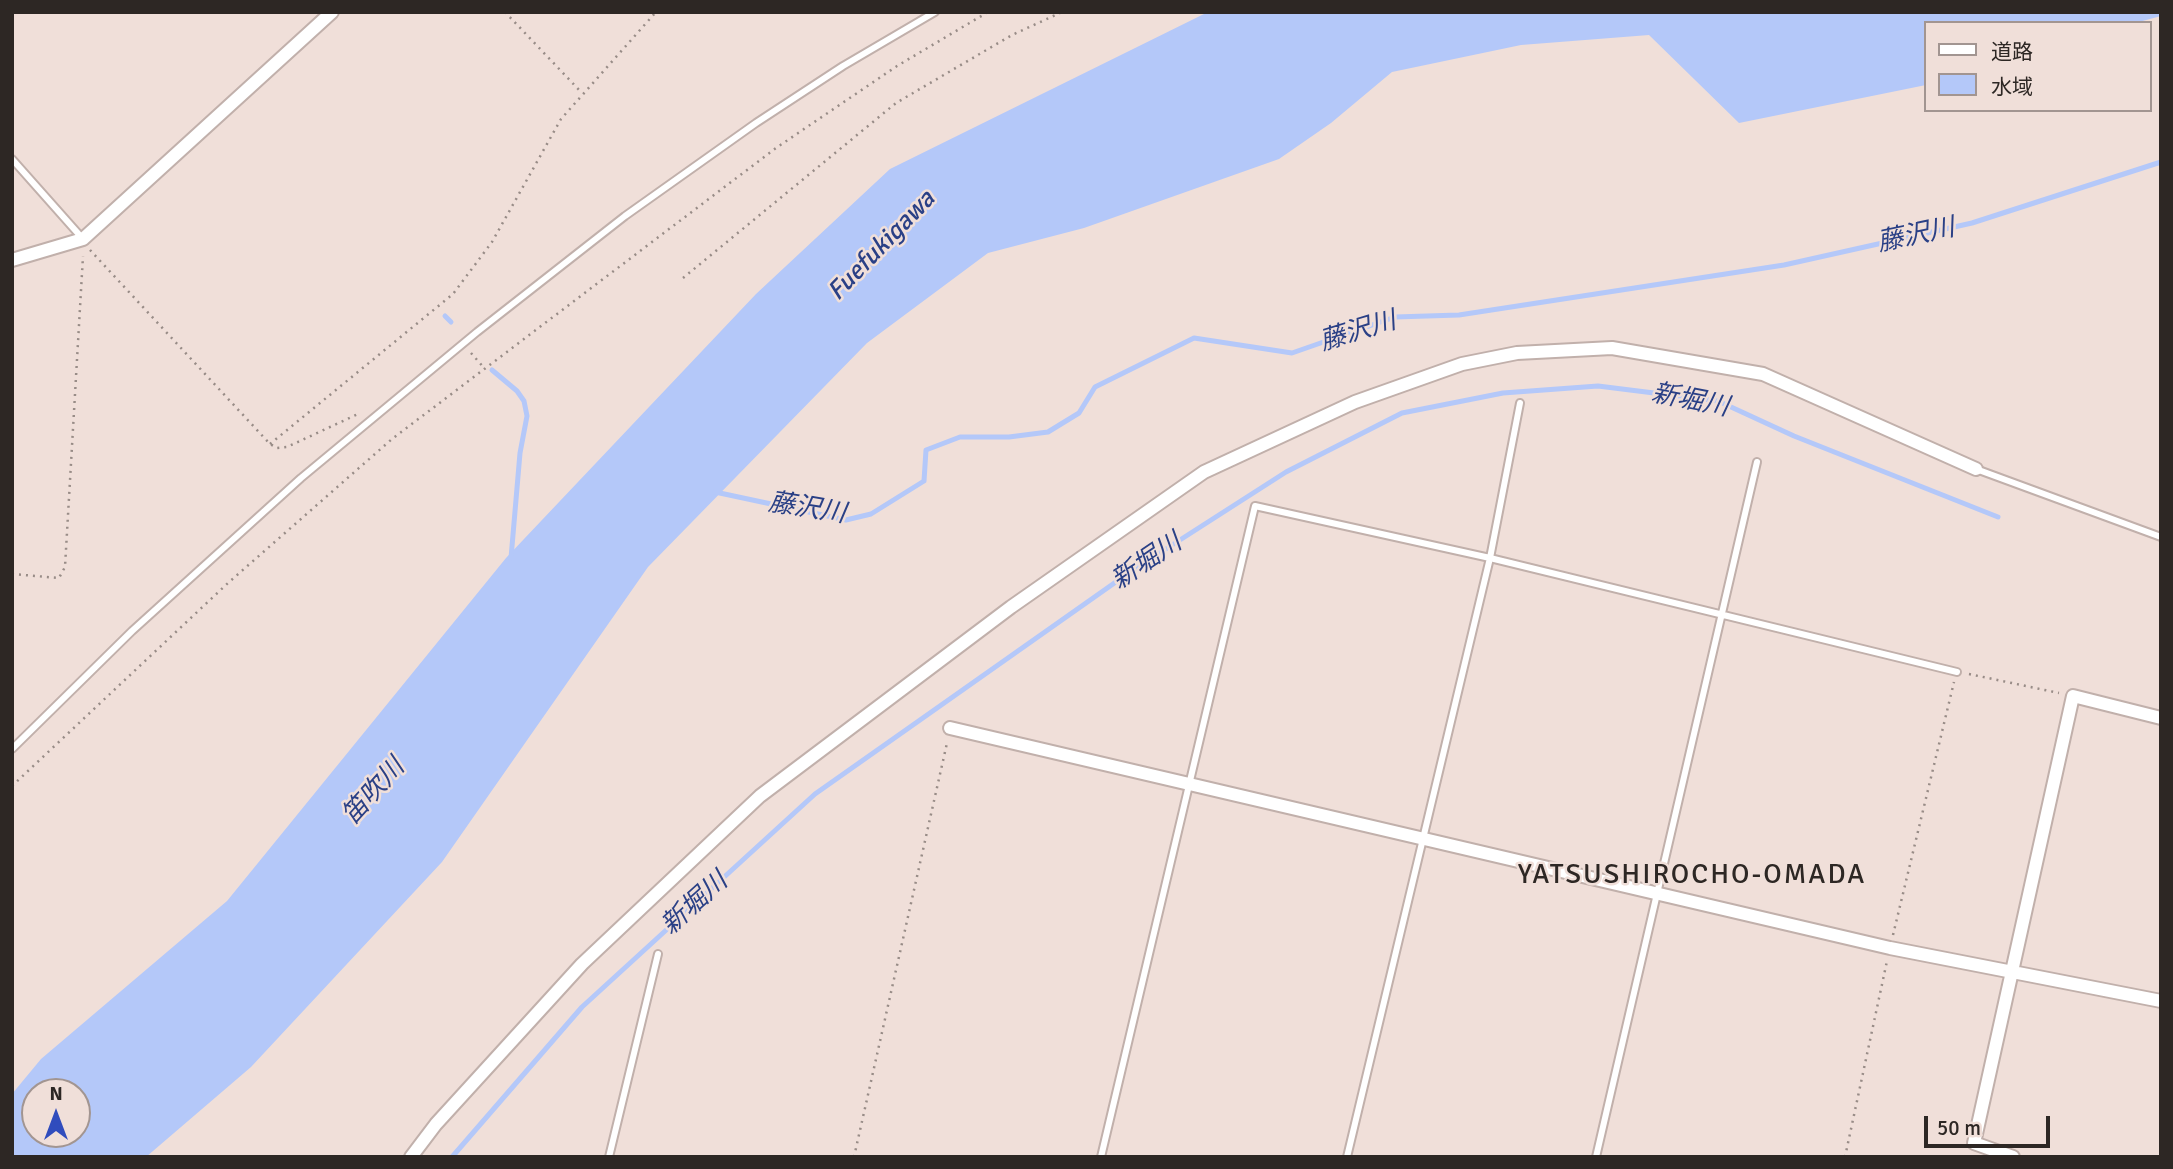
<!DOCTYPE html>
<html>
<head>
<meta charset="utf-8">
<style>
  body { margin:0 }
  #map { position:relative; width:2173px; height:1169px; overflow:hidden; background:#f0dfd9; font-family:Signika,"Noto Sans JP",sans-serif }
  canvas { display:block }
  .frame { position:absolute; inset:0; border:14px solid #2d2724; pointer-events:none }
  .legend { position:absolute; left:1924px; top:21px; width:228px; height:91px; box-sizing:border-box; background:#f0dfd9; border:2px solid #a29591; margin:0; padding:9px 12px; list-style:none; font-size:21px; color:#2d2724 }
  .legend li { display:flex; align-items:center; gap:14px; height:35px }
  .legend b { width:35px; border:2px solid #a29591 }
  .north { position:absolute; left:21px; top:1078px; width:70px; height:70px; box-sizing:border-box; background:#f0dfd9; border:2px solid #a29591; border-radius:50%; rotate:0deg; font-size:19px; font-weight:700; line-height:28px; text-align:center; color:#2d2724 }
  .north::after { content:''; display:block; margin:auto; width:24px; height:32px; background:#304cbd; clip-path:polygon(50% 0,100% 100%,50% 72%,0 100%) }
  .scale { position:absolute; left:1924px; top:1116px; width:126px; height:32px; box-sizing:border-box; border:4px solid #2d2724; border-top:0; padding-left:9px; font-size:21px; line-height:24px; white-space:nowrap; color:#2d2724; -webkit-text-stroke:5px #f0dfd9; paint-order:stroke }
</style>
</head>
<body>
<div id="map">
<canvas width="2173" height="1169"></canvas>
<div class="frame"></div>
<ul class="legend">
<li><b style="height:9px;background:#fff"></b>道路</li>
<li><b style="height:19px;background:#b4c8f9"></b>水域</li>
</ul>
<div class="north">N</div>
<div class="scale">50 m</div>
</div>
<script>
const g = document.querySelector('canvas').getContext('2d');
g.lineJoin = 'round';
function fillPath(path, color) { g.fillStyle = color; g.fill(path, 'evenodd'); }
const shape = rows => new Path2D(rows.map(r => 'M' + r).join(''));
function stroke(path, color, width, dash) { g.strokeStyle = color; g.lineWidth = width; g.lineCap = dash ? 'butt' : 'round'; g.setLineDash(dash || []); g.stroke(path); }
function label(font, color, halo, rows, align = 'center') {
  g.font = font + ' Signika,"Noto Sans JP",sans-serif'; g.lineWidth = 5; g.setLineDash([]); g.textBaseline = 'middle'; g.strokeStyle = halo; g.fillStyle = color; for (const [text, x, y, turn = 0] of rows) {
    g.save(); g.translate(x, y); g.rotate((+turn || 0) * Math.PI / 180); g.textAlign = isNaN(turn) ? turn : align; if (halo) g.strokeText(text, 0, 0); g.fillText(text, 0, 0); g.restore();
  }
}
fillPath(shape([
  [1208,12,2161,12,2161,16,2135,23,1926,23,1926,85,1739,123,1649,35,1521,45,1392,72,1331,123,1279,159,1084,228,988,253,867,343,648,567,442,862,251,1067,146,1157,12,1157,12,1094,41,1059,227,901,506,558,756,294,890,169],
  [35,1092,77,1092,77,1134,35,1134]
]), '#b4c8f9');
stroke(shape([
  [445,316,451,322],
  [492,370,517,391,524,401,527,416,520,453,511,558],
  [715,492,846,520,871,514,924,481,926,450,960,437,1009,437,1048,432,1079,413,1095,387,1194,338,1292,353,1395,317,1459,315,1784,265,1972,223,2161,162],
  [452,1157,582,1007,815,794,1130,572,1286,472,1402,413,1503,393,1598,386,1718,401,1794,436,1998,517]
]), '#b4c8f9', 5);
const lane = shape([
  [12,159,83,239],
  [1976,469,2161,537],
  [12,749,132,631,301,478,477,332,625,216,756,123,843,66,935,12],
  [609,1157,658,954],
  [1101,1157,1255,506,1490,558,1957,672],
  [1347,1157,1490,558,1520,403],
  [1596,1157,1757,462]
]);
const street = shape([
  [12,260,83,239,332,12],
  [950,728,1890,948,2161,1001],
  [411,1157,436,1124,582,964,760,796,1011,607,1204,472,1355,402,1462,364,1517,353,1612,348,1763,374,1976,469],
  [2013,1157,1974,1143,2073,696,2161,718]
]);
stroke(lane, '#c1b0ab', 10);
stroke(street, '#c1b0ab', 16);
stroke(shape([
  [505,12,582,93],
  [90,250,270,444,277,448,287,447,358,414],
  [683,278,896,103,1012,35,1062,12],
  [471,353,485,369],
  [270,444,453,294,492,242,561,119,656,12],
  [12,574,59,578,65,567,83,256],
  [1969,674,2059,693],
  [12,786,228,583,392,439,776,148,897,66,988,12],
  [1893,935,1954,682],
  [854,1157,947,743],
  [1845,1157,1887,961]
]), '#988c87', 2.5, [2, 5]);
stroke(lane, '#fff', 6);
stroke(street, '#fff', 12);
label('italic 26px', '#2a4086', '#f0dfd9', [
  ["藤沢川",1916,236,-12],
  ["Fuefukigawa",882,246,-46],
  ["藤沢川",1358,332,-17],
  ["新堀川",1690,401,11],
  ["藤沢川",807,509,9],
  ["新堀川",1147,562,-34],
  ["笛吹川",374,792,-48],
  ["新堀川",695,904,-42]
]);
g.letterSpacing = '2px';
label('28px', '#2d2724', '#f0dfd9', [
  ["YATSUSHIROCHO-OMADA",1692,876]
]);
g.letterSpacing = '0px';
</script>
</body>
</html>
